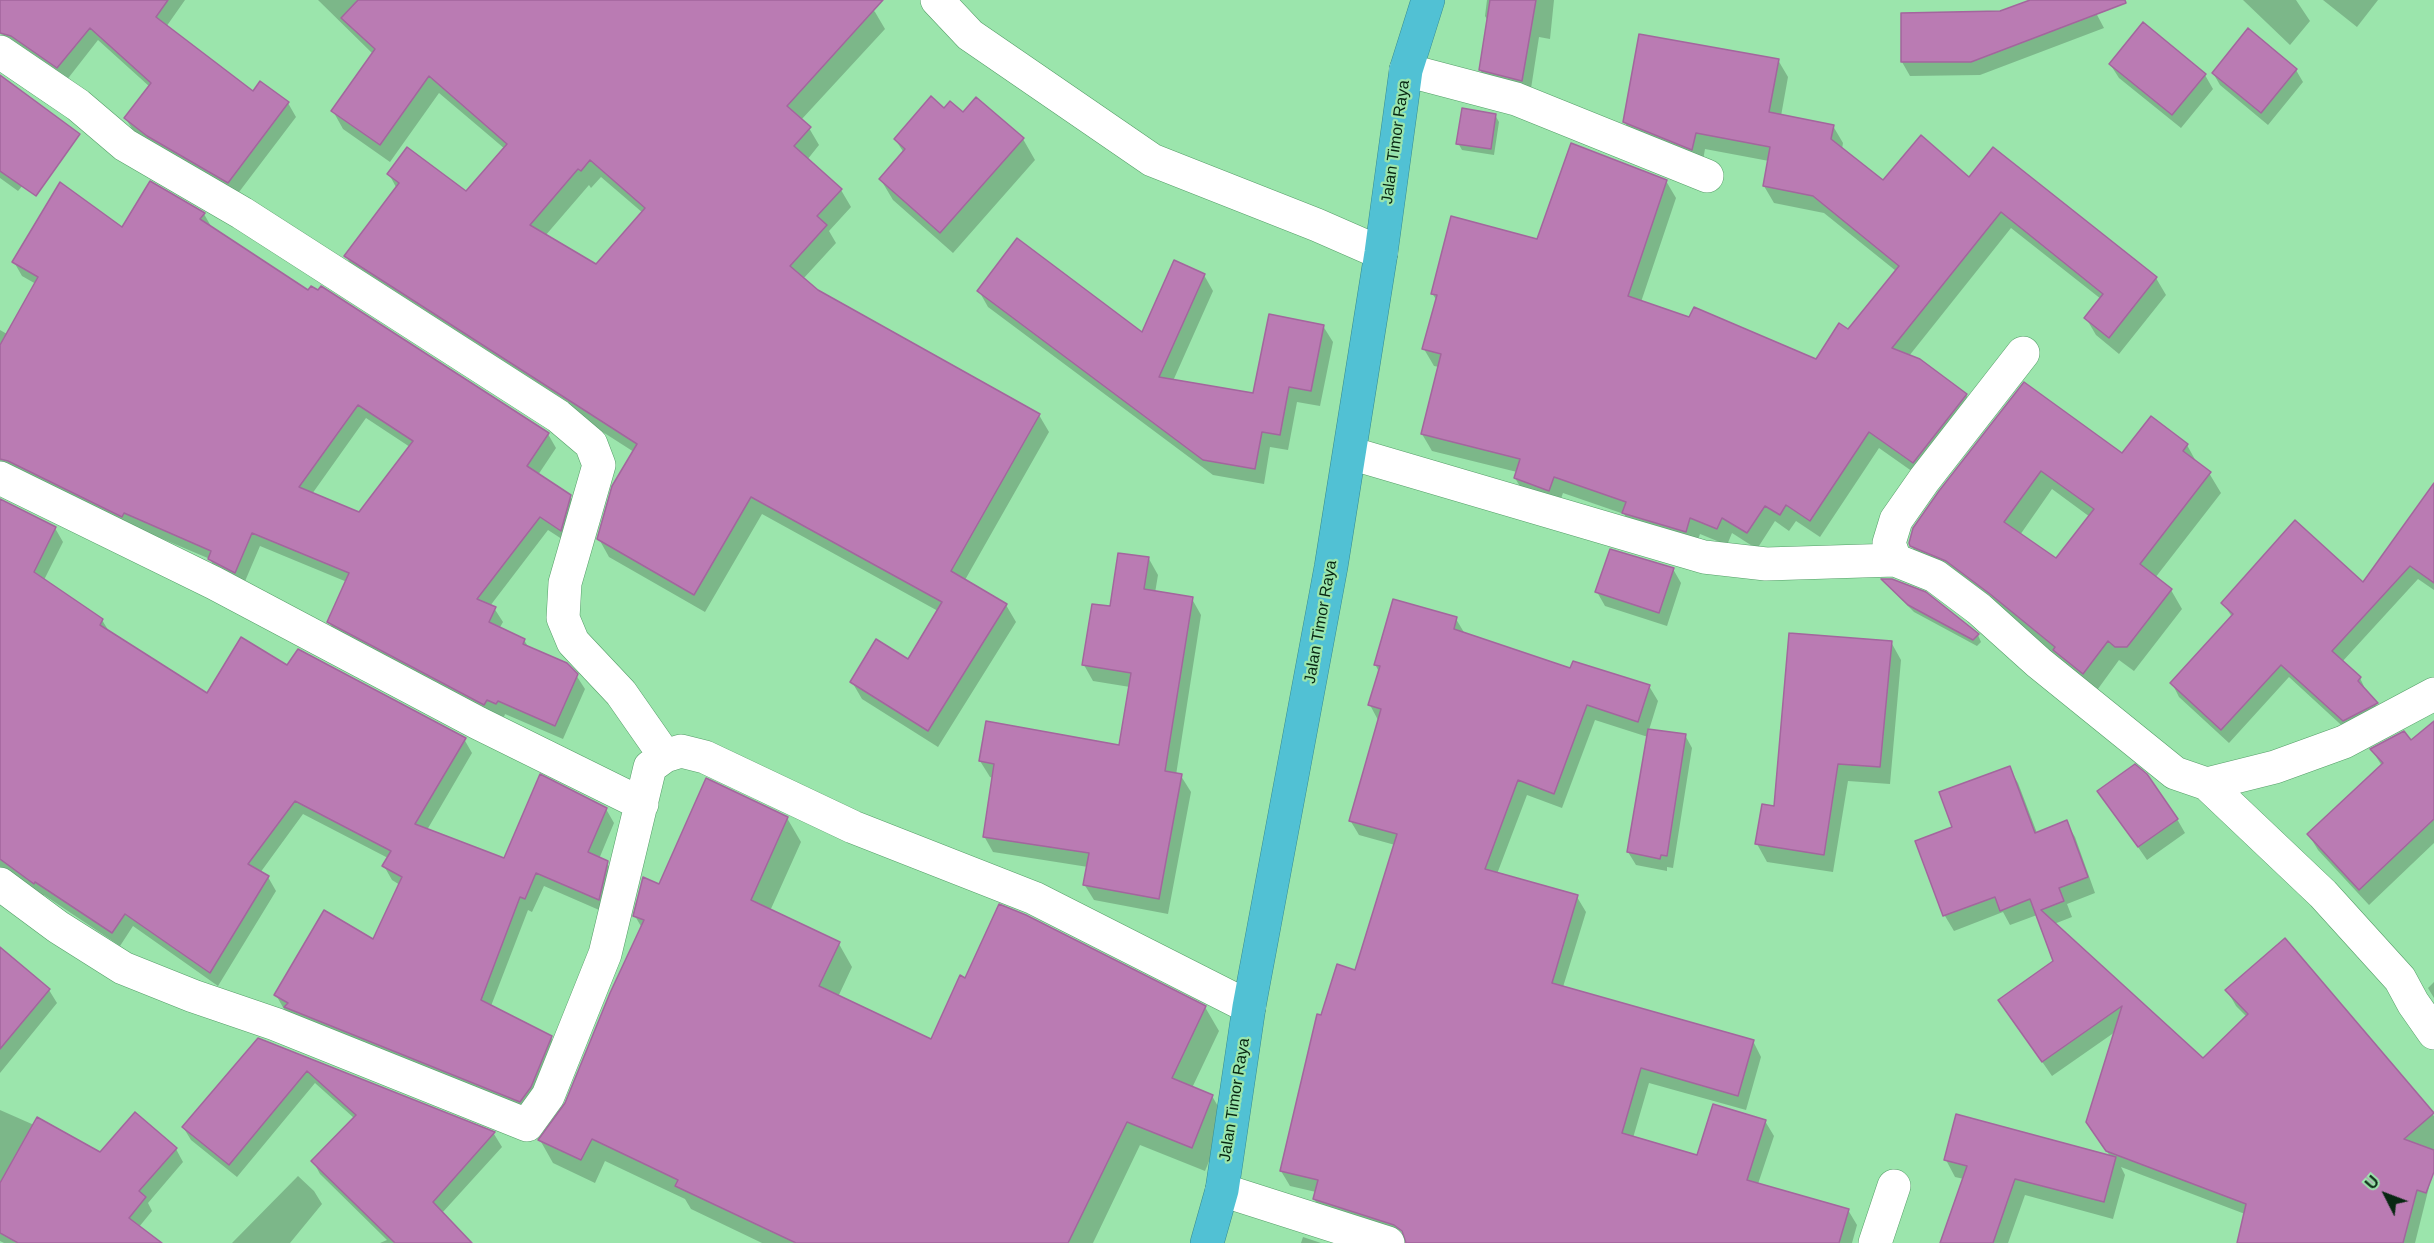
<!DOCTYPE html>
<html>
<head>
<meta charset="utf-8">
<style>
  body { margin:0 }
  #map { position:relative; width:2434px; height:1243px; overflow:hidden; background:#9be5ac; font-family:Helvetica,sans-serif }
  canvas { display:block }
  .north { position:absolute; left:2356px; top:1165px; width:60px; height:60px; -webkit-text-stroke:4px #9be5ac; paint-order:stroke; rotate:312deg; font-size:16px; font-weight:700; line-height:24px; text-align:center; color:#082712 }
  .north::after { content:''; display:block; margin:auto; width:21px; height:27px; background:#082712; clip-path:polygon(50% 0,100% 100%,50% 72%,0 100%) }
</style>
</head>
<body>
<div id="map">
<canvas width="2434" height="1243"></canvas>
<div class="north">U</div>
</div>
<script>
const g = document.querySelector('canvas').getContext('2d');
g.lineJoin = 'round';
function fillPath(path, color) { g.fillStyle = color; g.fill(path, 'evenodd'); }
const shape = rows => new Path2D(rows.map(r => 'M' + r).join(''));
function stroke(path, color, width, dash) { g.strokeStyle = color; g.lineWidth = width; g.lineCap = dash ? 'butt' : 'round'; g.setLineDash(dash || []); g.stroke(path); }
function label(font, color, halo, rows, align = 'center') {
  g.font = font + ' Helvetica,sans-serif'; g.lineWidth = 4.5; g.setLineDash([]); g.textBaseline = 'middle'; g.strokeStyle = halo; g.fillStyle = color; for (const [text, x, y, turn = 0] of rows) {
    g.save(); g.translate(x, y); g.rotate((+turn || 0) * Math.PI / 180); g.textAlign = isNaN(turn) ? turn : align; if (halo) g.strokeText(text, 0, 0); g.fillText(text, 0, 0); g.restore();
  }
}
fillPath(shape([
  [8,0,185,0,166,27,253,93,261,83,288,103,296,117,236,196,134,132,126,119,150,87,98,40,66,81,0,49,0,35,8,33,0,32,0,9],
  [318,0,863,0,875,12,885,29,801,120,809,128,819,145,807,160,841,190,851,207,829,231,836,243,803,279,817,292,1039,415,1049,432,965,580,1006,605,1016,622,938,747,862,699,852,682,908,661,938,611,762,514,705,612,609,557,599,539,634,452,356,274,346,256,397,189,389,174,466,194,505,149,439,93,390,162,343,129,333,111,373,54],
  [601,177,643,213,596,266,545,236,589,185,591,188],
  [1487,0,1554,0,1550,39,1539,37,1530,95,1489,84,1480,70,1488,21,1485,16],
  [2243,0,2296,0,2310,21,2290,45],
  [2323,0,2378,0,2357,27],
  [2095,11,2104,28,1980,75,1910,76,1902,62],
  [2144,24,2205,75,2213,89,2181,128,2119,78,2110,64],
  [1778,60,1788,77,1781,116,1833,126,1843,143,1842,149,1883,182,1969,179,2156,278,2166,295,2119,354,2096,335,2086,318,2101,299,2011,228,1909,356,1966,395,1976,412,1923,479,1879,448,1820,537,1796,521,1789,531,1775,521,1757,549,1732,533,1727,545,1700,534,1695,548,1633,530,1624,514,1563,493,1558,507,1525,495,1515,478,1517,472,1432,451,1422,434,1439,367,1434,366,1424,349,1437,301,1432,293,1538,241,1666,181,1676,198,1641,302,1817,361,1848,331,1896,271,1824,213,1774,203,1764,186,1769,161,1705,149,1702,166,1634,138,1624,121],
  [2296,70,2303,82,2268,125,2220,85,2213,73],
  [0,76,33,99,37,105,66,134,18,191,0,178],
  [944,110,963,114,1023,139,1035,160,953,253,893,200,881,180,904,153,895,139],
  [1495,115,1499,122,1494,155,1462,150,1458,143],
  [204,214,212,228,309,292,548,434,556,448,538,475,570,496,578,510,568,543,548,530,490,606,494,608,503,622,499,629,524,640,529,648,576,675,585,689,563,739,505,714,504,717,495,713,493,718,337,636,329,622,347,582,260,546,243,586,217,573,210,559,132,526,0,475,0,330,7,334,36,284,22,276,14,262,122,230],
  [366,418,410,447,359,514,312,494],
  [1204,275,1213,291,1173,381,1254,395,1323,326,1333,342,1320,406,1297,402,1288,450,1270,447,1264,484,1213,475,988,307,979,291,1142,334],
  [2024,384,2123,455,2187,445,2198,465,2209,473,2221,493,2155,578,2171,590,2182,609,2134,671,2119,660,2095,693,1923,565,1911,545],
  [2052,489,2090,517,2057,560,2020,535],
  [0,501,55,528,63,542,44,580,102,620,110,633,207,695,288,667,464,739,472,753,427,830,505,860,606,809,614,823,599,859,607,863,615,877,606,913,544,886,532,912,528,910,491,1006,551,1037,559,1051,529,1115,294,1021,284,1009,276,995,373,941,400,885,392,880,384,866,388,858,303,814,260,873,268,877,276,891,218,986,133,926,120,946,44,895,42,897,0,870],
  [2434,518,2434,590,2418,579,2342,662,2360,678,2367,693,2384,717,2351,734,2289,677,2229,743,2179,697,2172,683,2232,617,2223,603,2363,585],
  [1149,559,1158,575,1155,593,1192,599,1201,615,1176,775,1181,776,1191,792,1168,914,1094,900,1084,884,1088,867,993,852,984,836,993,778,990,777,980,761,1120,746,1130,687,1093,681,1084,665,1111,608],
  [1673,569,1681,583,1667,626,1605,606,1597,592],
  [1883,581,1978,635,1981,642,1977,646,1914,612],
  [1456,619,1465,634,1571,670,1649,686,1658,701,1649,730,1685,735,1692,748,1673,868,1667,867,1667,871,1636,865,1628,852,1648,737,1595,720,1562,808,1527,795,1497,874,1577,897,1586,912,1563,987,1753,1041,1761,1057,1746,1110,1649,1083,1633,1138,1698,1156,1765,1121,1774,1136,1758,1184,1848,1210,1857,1225,1852,1243,1483,1243,1403,1231,1377,1223,1323,1214,1314,1199,1316,1192,1290,1186,1281,1171,1322,1017,1356,972,1395,845,1359,835,1350,820,1378,720,1370,705,1379,672,1375,664],
  [1891,642,1901,660,1890,784,1848,781,1833,872,1767,862,1757,844,1775,808],
  [2434,723,2434,843,2369,905,2318,850,2309,835,2382,766,2372,750,2411,742],
  [2009,768,2018,783,2037,833,2066,822,2075,837,2095,893,2067,904,2072,917,2054,924,2203,1060,2247,1017,2236,1006,2227,990,2285,941,2434,1116,2434,1167,2415,1243,2246,1243,2245,1214,2121,1167,2125,1175,2113,1219,2025,1195,2008,1243,1942,1243,1964,1179,1955,1177,1946,1160,2110,1156,2087,1122,2115,1032,2052,1076,2000,1001,2055,961,2037,915,2010,925,2003,912,1954,931,1945,916,1917,842,1954,827],
  [2099,791,2177,819,2185,833,2147,860],
  [787,818,801,842,770,911,839,944,852,967,838,997,932,1041,966,980,1205,1007,1219,1031,1192,1088,1212,1096,1226,1120,1205,1171,1140,1145,1093,1243,762,1243,691,1209,685,1199,605,1161,595,1183,553,1163,540,1140,567,1104,642,928,635,916,659,886],
  [0,954,49,990,57,1003,0,1073],
  [2434,982,2434,998,2428,988],
  [258,1040,494,1134,502,1147,442,1213,470,1243,380,1243,387,1240,320,1174,313,1161,354,1118,315,1083,237,1177,191,1140,183,1127],
  [0,1110,100,1154,176,1149,183,1162,148,1203,152,1211,139,1227,160,1243,4,1243,0,1241],
  [298,1176,314,1191,322,1204,290,1243,232,1243],
  [1303,1237,1321,1243,1301,1243]
]), '#0003');
const building = shape([
  [0,0,168,0,156,17,253,91,260,81,289,102,228,183,147,136,124,118,151,83,90,28,57,68,11,36,0,33,0,0],
  [358,0,883,0,787,106,811,127,794,146,842,189,817,216,827,225,790,266,818,290,1040,414,951,571,1007,604,928,731,850,682,876,639,908,659,942,602,751,497,694,595,597,539,612,486,637,444,344,256,399,183,387,174,407,147,466,191,507,144,429,76,380,145,331,111,375,49,341,18,358,0],
  [590,160,645,208,596,264,530,225,578,169,581,171,590,160],
  [1490,0,1536,0,1522,81,1479,70,1490,0],
  [2030,0,2125,0,2126,3,1971,62,1901,62,1901,13,2000,11,2030,0],
  [2143,22,2206,74,2172,115,2109,64,2143,22],
  [2248,28,2297,69,2261,113,2212,73,2248,28],
  [1639,34,1779,59,1769,112,1834,125,1831,139,1883,180,1921,135,1969,177,1993,147,2157,277,2109,338,2084,318,2103,294,2001,212,1892,348,1920,359,1967,394,1913,463,1869,432,1810,521,1786,505,1780,515,1765,506,1747,533,1722,518,1717,529,1690,518,1686,532,1622,513,1626,502,1554,477,1549,491,1514,478,1520,459,1421,434,1441,354,1422,349,1437,295,1431,294,1451,216,1537,239,1571,143,1667,180,1628,296,1689,317,1694,307,1816,359,1839,323,1848,329,1899,266,1813,196,1763,186,1770,147,1696,133,1692,150,1623,122,1639,34],
  [0,75,80,134,36,196,0,171,0,75],
  [931,96,944,108,950,101,963,112,976,97,1024,138,940,233,879,179,905,149,894,139,931,96],
  [1462,108,1496,114,1491,149,1456,144,1462,108],
  [150,181,205,213,200,219,308,290,311,286,318,290,321,286,549,433,527,466,571,495,561,531,540,517,477,599,496,607,489,622,525,639,523,644,567,663,578,674,555,726,498,701,496,704,487,700,484,705,327,622,349,573,252,533,235,573,208,559,211,551,124,513,122,517,8,461,0,459,0,345,38,277,12,262,60,182,122,227,150,181],
  [358,405,413,441,359,512,299,487,358,405],
  [1017,238,1142,332,1174,260,1205,274,1159,377,1253,393,1269,314,1324,325,1311,391,1289,387,1280,435,1262,432,1255,469,1203,460,977,291,1017,238],
  [2024,382,2122,453,2151,416,2188,444,2183,451,2211,472,2140,564,2172,589,2127,647,2115,647,2108,641,2083,674,2053,650,2055,647,1990,594,1946,561,1910,546,1909,543,1913,528,1939,491,2024,382],
  [2041,471,2094,509,2056,558,2004,522,2041,471],
  [2434,483,2434,583,2410,566,2332,651,2361,677,2358,681,2378,703,2343,721,2281,665,2221,730,2170,683,2233,614,2221,603,2295,520,2363,582,2434,483],
  [0,499,56,527,34,572,103,619,100,625,207,693,241,637,287,665,298,649,466,738,415,824,504,858,540,774,607,808,588,852,608,861,599,900,536,873,525,899,520,897,481,1000,552,1036,531,1087,520,1102,284,1007,288,1003,274,995,324,910,373,939,402,877,382,866,391,851,295,801,248,864,269,876,210,973,125,914,112,933,35,882,34,884,0,859,0,499],
  [1610,549,1674,568,1659,613,1595,592,1610,549],
  [1118,553,1149,557,1144,589,1193,597,1165,771,1182,774,1159,899,1083,885,1089,853,983,837,994,764,979,761,986,721,1119,745,1131,673,1082,665,1092,604,1110,606,1118,553],
  [1881,579,1892,579,1926,592,1979,634,1973,640,1908,605,1881,579],
  [1393,599,1457,617,1454,629,1570,668,1573,661,1650,685,1638,722,1587,705,1554,794,1518,780,1485,869,1578,895,1552,983,1754,1040,1738,1096,1641,1068,1622,1133,1697,1155,1713,1104,1766,1120,1747,1180,1849,1209,1839,1243,1406,1243,1402,1231,1394,1225,1313,1199,1318,1180,1280,1171,1317,1014,1321,1015,1337,964,1355,970,1397,834,1349,821,1381,709,1368,705,1380,666,1374,665,1393,599],
  [1789,633,1892,641,1880,767,1838,764,1824,855,1755,844,1762,804,1774,806,1789,633],
  [2434,721,2434,819,2359,890,2307,834,2383,763,2370,749,2404,731,2411,740,2434,721],
  [1648,729,1686,734,1667,856,1661,855,1660,859,1627,852,1648,729],
  [2135,764,2147,774,2178,819,2138,847,2097,791,2135,764],
  [2010,766,2035,833,2067,820,2088,877,2059,888,2064,901,2041,910,2203,1058,2248,1014,2225,990,2285,938,2434,1113,2404,1139,2434,1150,2434,1172,2426,1193,2417,1190,2403,1243,2237,1243,2246,1204,2106,1151,2086,1122,2122,1006,2042,1062,1998,1000,2053,961,2030,899,2000,911,1995,897,1943,916,1915,841,1952,827,1939,792,2010,766],
  [706,778,788,817,751,900,840,942,819,986,931,1039,960,975,965,978,999,904,1026,915,1206,1006,1172,1078,1213,1095,1192,1148,1127,1122,1068,1243,796,1243,675,1186,678,1180,592,1139,581,1160,538,1140,565,1103,610,993,644,920,633,916,643,877,659,884,706,778],
  [0,947,50,989,0,1049,0,947],
  [258,1038,495,1132,433,1202,472,1243,395,1243,311,1161,356,1115,307,1071,229,1165,182,1127,258,1038],
  [135,1112,177,1148,139,1191,146,1197,129,1218,162,1243,18,1243,0,1233,0,1183,37,1117,100,1152,135,1112],
  [1956,1114,2116,1157,2104,1202,2015,1179,1993,1243,1940,1243,1967,1166,1944,1160,1956,1114]
]);
fillPath(building, '#ba7bb3');
stroke(building, '#a3669d', 1.5);
const minor = shape([
  [937,0,970,35,1152,160,1317,225,1381,253],
  [0,52,78,105,125,145,242,213,558,416,591,444,599,465,565,583,563,618,573,642,621,693,665,756],
  [1406,70,1516,99,1707,176],
  [1350,453,1704,557,1766,564,1895,560,1935,576,1979,609,2039,663,2175,773,2207,784,2275,767,2344,742,2434,694],
  [0,478,214,583,478,723,642,804],
  [1895,560,1889,543,1896,520,1924,480,2023,353],
  [2207,784,2323,894,2400,979,2413,1003,2434,1033],
  [0,884,58,927,123,968,193,996,275,1024,527,1125,548,1096,605,954,650,767,665,756,681,751,705,757,853,827,1034,898,1249,1007],
  [1222,1190,1388,1243],
  [1875,1243,1894,1186]
]);
const highway = shape([
  [1207,1243,1222,1190,1249,1007,1331,567,1381,253,1406,70,1428,0]
]);
stroke(minor, '#559e68', 34);
stroke(highway, '#378b90', 34);
stroke(minor, '#fff', 33);
stroke(highway, '#51c1d4', 33);
label('16px', '#082712', '#9be5ac', [
  ["Jalan Timor Raya",1396,142,-82],
  ["Jalan Timor Raya",1321,622,-80],
  ["Jalan Timor Raya",1235,1100,-81]
]);
</script>
</body>
</html>
